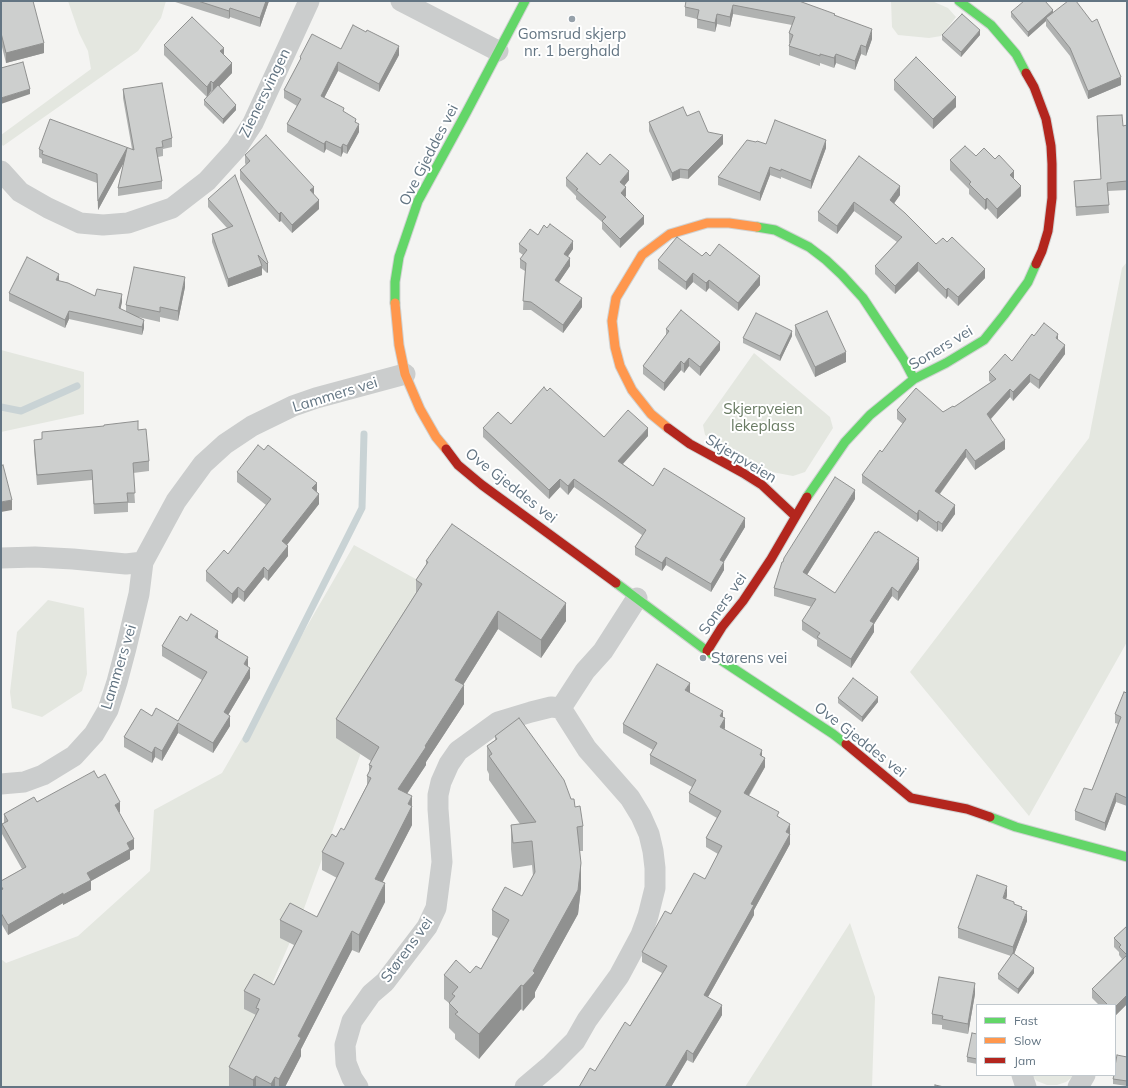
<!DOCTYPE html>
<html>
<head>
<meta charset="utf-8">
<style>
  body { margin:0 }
  #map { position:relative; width:1128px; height:1088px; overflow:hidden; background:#f4f4f2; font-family:Mulish,sans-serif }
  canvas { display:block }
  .frame { position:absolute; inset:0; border:2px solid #637583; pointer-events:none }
  .legend { position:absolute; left:976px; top:1004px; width:140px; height:72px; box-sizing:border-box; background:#fff; border:1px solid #c1c8cd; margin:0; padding:5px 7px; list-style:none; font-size:12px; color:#637583 }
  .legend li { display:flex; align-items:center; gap:8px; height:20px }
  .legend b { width:20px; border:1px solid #c1c8cd }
</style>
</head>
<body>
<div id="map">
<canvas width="1128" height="1088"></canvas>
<div class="frame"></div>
<ul class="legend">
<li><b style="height:5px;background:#63d668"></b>Fast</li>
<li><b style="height:5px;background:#ff974d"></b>Slow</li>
<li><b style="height:5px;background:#b3261e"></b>Jam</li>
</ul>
</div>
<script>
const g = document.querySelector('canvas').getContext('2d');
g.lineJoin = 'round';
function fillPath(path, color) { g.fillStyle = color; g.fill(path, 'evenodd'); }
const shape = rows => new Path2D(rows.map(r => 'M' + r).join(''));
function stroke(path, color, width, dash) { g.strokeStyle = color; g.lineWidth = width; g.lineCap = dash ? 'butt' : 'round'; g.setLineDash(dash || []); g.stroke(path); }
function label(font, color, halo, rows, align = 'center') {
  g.font = font + ' Mulish,sans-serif'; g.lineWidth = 4; g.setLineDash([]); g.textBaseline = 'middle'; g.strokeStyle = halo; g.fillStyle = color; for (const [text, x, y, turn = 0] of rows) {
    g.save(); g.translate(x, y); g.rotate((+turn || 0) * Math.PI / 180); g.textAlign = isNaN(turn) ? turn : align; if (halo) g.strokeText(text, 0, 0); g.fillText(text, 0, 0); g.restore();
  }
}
fillPath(shape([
  [68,1,166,1,161,18,138,51,3,146,1,143,1,135,91,69,88,51,79,33],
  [891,1,932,1,948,8,956,17,941,36,929,38,898,35,892,27],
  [1127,262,1127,642,1029,816,910,672,1089,438,1122,268],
  [1,350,84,372,84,414,1,432],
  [754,353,830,417,833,428,805,472,793,476,772,472,705,435,703,425],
  [354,545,423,583,302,914,244,1049,251,1087,1,1087,1,959,6,963,78,936,150,871,154,810,222,773],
  [48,600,84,608,87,674,82,691,42,717,12,708,10,692,17,632],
  [850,923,875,997,872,1087,745,1087],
  [1031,1075,1075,1075,1066,1082,1057,1085,1047,1085,1037,1081]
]), '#e4e7e0');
stroke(shape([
  [1,407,21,411,77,386],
  [246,739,362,508,364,434]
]), '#c9d3d5', 7);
const fast = shape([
  [959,1,991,25,1016,54,1026,73],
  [757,227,775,230,809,247,826,260,842,275,863,298,904,360,914,379],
  [395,303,395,282,399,257,418,201,466,113,525,1],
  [807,497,845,442,870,415,914,379,946,363,984,340,1004,315,1028,282,1036,264],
  [616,583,707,651,833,734,846,744],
  [990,817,1016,827,1127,857]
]);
const slow = shape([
  [395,303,399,345,405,374,420,409,436,437,446,449],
  [668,428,651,414,632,390,620,366,615,347,612,321,616,298,642,255,670,234,707,223,729,223,757,227]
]);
const jam = shape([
  [1026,73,1034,87,1046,119,1051,146,1052,164,1052,198,1048,231,1042,251,1036,264],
  [668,428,690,444,743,473,762,485,795,516],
  [446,449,458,465,482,485,616,583],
  [707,651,722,627,743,601,771,559,807,497],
  [846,744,911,798,967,809,990,817]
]);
stroke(fast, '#d0d2d2', 11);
stroke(slow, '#d0d2d2', 11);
stroke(jam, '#d0d2d2', 11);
stroke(shape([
  [401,1,498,51],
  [1,171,20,192,48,208,80,223,103,225,128,223,172,208,207,181,236,149,253,123,309,1],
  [1,558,35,557,73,559,126,564,143,562],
  [561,708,585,671,603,651,637,598],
  [1,784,24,782,43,775,74,756,94,734,108,710,117,682,126,648,139,594,143,562,176,501,203,464,225,444,252,426,293,406,316,398,405,374],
  [1022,1075,1026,1087],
  [358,1087,352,1078,346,1063,345,1045,352,1021,371,994,385,982,427,927,436,908,442,862,438,809,438,795,441,782,449,764,458,751,498,722,531,712,551,707,561,708],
  [525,1087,551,1065,575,1041,587,1020,619,976,641,935,648,916,655,888,655,868,653,851,649,834,641,816,630,798,587,749,561,708],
  [1078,1087,1085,1075]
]), '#cbcdcd', 21);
stroke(fast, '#63d668', 9);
stroke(slow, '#ff974d', 9);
stroke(jam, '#b3261e', 9);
fillPath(shape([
  [1,1,44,53,6,63,1,43],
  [172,1,269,1,260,27,230,17,229,19],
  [799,1,835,15,872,39,866,56,861,54,855,70,836,63,834,68,820,63,820,66,789,55,789,46,790,43,789,43,789,33,792,25,733,14,730,27,717,24,715,32,697,28,697,19,685,16,685,7],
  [1011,12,1053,13,1121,85,1088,99,1070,56,1046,26,1046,21,1028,37,1011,17],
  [942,35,980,35,961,57,942,40],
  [164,45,224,55,232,73,219,86,236,110,223,124,204,105,204,100,212,92,211,91,207,97,164,55],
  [341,49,399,55,379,92,338,71,324,98,344,112,356,122,359,132,347,154,343,152,341,157,326,149,324,153,287,132,287,124,297,106,284,98,284,90,300,60,300,57],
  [894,80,956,107,933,129,894,90],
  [123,89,172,138,172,147,163,149,163,156,158,157,162,181,162,189,118,196,118,188,124,162,98,210,97,183,42,163,42,159,39,157,39,149,132,149,123,98],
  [687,116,723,144,688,179,680,178,672,181,649,131,649,122],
  [1097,116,1123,126,1127,125,1127,190,1108,191,1109,213,1076,216,1074,181,1101,179,1097,125],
  [766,144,826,148,811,189,781,177,781,179,770,175,760,201,718,185,718,177],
  [245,155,314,195,319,209,292,233,281,221,279,222,240,179,240,170,246,165,245,163],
  [859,156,900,195,894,203,936,244,985,278,958,306,948,296,946,299,918,271,895,294,875,274,875,266,897,242,854,211,837,234,818,221,818,212],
  [976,156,1014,180,1021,196,997,219,987,208,985,210,969,194,969,189,950,170,950,160],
  [600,165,629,180,624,186,626,196,625,197,644,224,620,248,602,229,602,222,576,199,576,196,566,186,566,178],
  [208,199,268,263,268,272,267,273,262,268,262,275,228,287,212,242,212,234,227,228,208,207],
  [538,235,573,249,568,256,570,266,559,282,582,307,563,333,531,310,523,310,525,271,520,268,520,259,523,255,519,252,519,244],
  [710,256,760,285,738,311,709,288,706,292,693,282,686,290,658,269,658,260],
  [59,281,95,296,122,302,120,308,126,312,126,305,185,287,178,321,160,317,160,322,138,317,144,328,142,335,69,319,65,328,9,301,9,293],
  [795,325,846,362,815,377,795,335],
  [666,329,720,350,700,376,689,366,684,373,681,370,664,391,643,374,643,366,666,335],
  [792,336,780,361,743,343,743,338],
  [1034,336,1058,340,1065,354,1039,389,1030,382,1013,401,1010,397,991,419,1005,449,975,470,966,457,940,494,955,514,942,532,938,530,937,532,919,519,917,522,862,483,862,475,882,452,903,424,897,419,897,410,943,412,954,407,991,382,989,381,989,372,1012,361],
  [547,391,604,437,648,436,623,464,653,486,745,527,724,562,724,570,711,592,666,565,662,571,635,555,635,547,642,535,574,487,568,495,560,487,549,499,483,437,483,428,511,424],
  [138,430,149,461,149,471,133,473,135,503,128,503,128,512,94,514,92,480,37,485,34,450,34,440,42,439,42,432],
  [237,472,317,492,319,504,287,545,288,556,268,581,264,577,244,602,238,597,232,604,206,581,206,571,228,554,266,505,237,482],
  [855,499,807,575,835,593,919,558,919,569,898,601,892,596,874,624,874,632,851,668,817,646,817,640,802,630,802,621,812,607,774,596,774,588,783,562],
  [426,561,566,621,541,658,498,629,463,685,464,704,426,762,426,765,407,794,412,806,412,825,382,882,385,902,359,953,352,950,301,1049,301,1056,285,1087,232,1087,229,1086,229,1067,256,1015,244,1009,244,991,274,985,294,945,280,938,280,920,317,917,337,878,322,870,322,852,336,837,344,830,367,785,367,776,369,772,369,765,371,761,336,738,336,719,416,593,416,580,426,565],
  [218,639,248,667,250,678,228,715,230,726,213,753,178,733,162,761,155,757,152,763,124,747,124,737,152,716,178,721,202,680,162,656,162,646],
  [690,693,723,717,725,728,724,729,762,756,765,767,749,796,779,818,790,833,790,844,754,910,754,915,708,997,722,1015,693,1063,687,1060,671,1087,579,1087,595,1071,630,1026,662,973,642,962,642,952,671,914,705,879,718,854,706,847,706,838,717,818,689,802,689,793,692,787,650,764,650,755,653,750,623,733,623,724],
  [1127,693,1127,806,1116,802,1105,831,1075,820,1075,811,1092,790,1118,724,1115,723,1115,714],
  [838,698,878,702,862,722,838,703],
  [495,736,575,807,583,826,583,851,580,851,581,888,578,914,535,992,535,997,523,1011,521,1009,479,1059,455,1039,455,1034,449,1028,449,1003,444,999,444,975,470,973,481,969,498,938,492,935,492,910,522,896,533,876,532,865,513,868,511,849,511,825,520,824,489,780,489,774,487,770,487,746,495,740],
  [98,778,120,812,119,812,134,849,130,851,130,859,91,881,91,890,63,905,63,903,8,935,1,923,1,881,22,869,2,834,2,824,4,823,4,814],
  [1007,896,1006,899,1022,909,1027,921,1014,954,1034,973,1018,994,998,979,998,974,1011,956,958,938,958,928],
  [1127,926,1127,1004,1115,1016,1115,1005,1099,1005,1092,998,1092,989,1122,959,1119,955,1119,952,1114,947,1114,938],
  [975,994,968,1034,942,1029,942,1025,932,1024,932,1014],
  [977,1034,977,1064,967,1062,967,1057],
  [1127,1057,1127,1086,1113,1084,1113,1079]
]), '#b0b2b1');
fillPath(shape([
  [266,1,269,1,260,27,260,18],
  [733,5,733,14,730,27,730,17],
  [230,8,230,17,229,19,229,11],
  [1053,10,1053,15,1046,18,1046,21,1028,37,1028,32],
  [717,14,717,24,715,32,715,23],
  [872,29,872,39,866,56,866,47],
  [980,30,980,35,961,57,961,52],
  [44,43,44,53,6,63,6,53],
  [861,45,861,54,855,70,855,61],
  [399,46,399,55,379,92,379,84],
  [224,48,224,58,220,51],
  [836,54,836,63,834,68,834,58],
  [338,62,338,71,321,104,321,96],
  [232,63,232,73,213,93,213,83],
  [1121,77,1121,85,1088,99,1088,91],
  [211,81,211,91,207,97,207,87],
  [30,89,30,94,1,104,1,98],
  [956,97,956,107,933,129,933,119],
  [236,105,236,110,223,124,223,119],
  [359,124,359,132,347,154,347,146],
  [723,135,723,144,688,179,688,170],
  [826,140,826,148,811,189,811,181],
  [326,141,326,149,324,153,324,144],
  [343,144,343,152,341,157,341,148],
  [127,148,127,157,98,210,98,201],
  [770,167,770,175,760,201,760,193],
  [680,169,680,178,672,181,672,173],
  [629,171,629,180,620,191,620,182],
  [1014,171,1014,181,1010,175],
  [900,186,900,195,890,209,890,200],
  [1021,186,1021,196,997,219,997,209],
  [314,187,314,195,310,190],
  [626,187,626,196,621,201,621,193],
  [987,198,987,208,985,210,985,200],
  [319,200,319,209,292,233,292,225],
  [854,202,854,211,837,234,837,226],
  [281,212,281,221,279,222,279,214],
  [644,216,644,224,620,248,620,239],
  [573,241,573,249,564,262,564,254],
  [570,258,570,266,555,288,555,280],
  [918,262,918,271,895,294,895,286],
  [268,263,268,272,267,273,267,264],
  [262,266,262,275,228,287,228,279],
  [985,269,985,278,958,306,958,297],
  [693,273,693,282,686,290,686,282],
  [59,274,59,282,56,280],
  [760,276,760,285,738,311,738,303],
  [185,277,185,287,178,321,178,311],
  [709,280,709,288,706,292,706,283],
  [948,288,948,296,946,299,946,290],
  [122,294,122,302,119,316,119,308],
  [582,298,582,307,563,333,563,325],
  [69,311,69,319,65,328,65,320],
  [144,320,144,328,142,335,142,327],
  [792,331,792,336,780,361,780,356],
  [1058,334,1058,343,1056,338],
  [720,342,720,350,700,376,700,367],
  [1065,345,1065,354,1039,389,1039,380],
  [846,352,846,362,815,377,815,367],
  [689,358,689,366,684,373,684,364],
  [681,361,681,370,664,391,664,383],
  [1030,374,1030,382,1013,401,1013,392],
  [1010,389,1010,397,987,423,987,414],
  [648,428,648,436,618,469,618,461],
  [1005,440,1005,449,975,470,975,461],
  [966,449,966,457,935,500,935,491],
  [560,479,560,487,549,499,549,490],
  [574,479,574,487,568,495,568,486],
  [317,483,317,493,312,488],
  [855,490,855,499,803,581,803,572],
  [319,494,319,504,282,551,282,541],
  [12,500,12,510,1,512,1,502],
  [955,505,955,514,942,532,942,524],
  [919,510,919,519,917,522,917,514],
  [745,518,745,527,720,568,720,560],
  [938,521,938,530,937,532,937,523],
  [288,546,288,556,268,581,268,571],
  [666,557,666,565,662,571,662,563],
  [919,558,919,569,898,601,898,592],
  [724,562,724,570,711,592,711,584],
  [264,567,264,577,244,602,244,592],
  [238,587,238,597,232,604,232,594],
  [892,587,892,596,874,624,874,632,851,668,851,659,870,621],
  [566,603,566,621,541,658,541,640],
  [498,611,498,629,455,698,455,680],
  [218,631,218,641,215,637],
  [248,657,248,667,244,664],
  [250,668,250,678,224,722,224,712],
  [690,683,690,693,685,700,685,690],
  [464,685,464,704,426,762,426,765,398,807,398,789,425,746],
  [878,697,878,702,862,722,862,717],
  [723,711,723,721,720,716],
  [230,716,230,726,213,753,213,743],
  [725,718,725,728,720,736,720,727],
  [178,723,178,733,162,761,162,751],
  [155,747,155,757,152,763,152,753],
  [762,750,762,760,760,755],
  [765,758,765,767,744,803,744,793],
  [1116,793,1116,802,1105,831,1105,823],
  [412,796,412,825,375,897,375,879,408,804],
  [120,802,120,812,115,815,115,805],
  [790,824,790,833,786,841,786,832],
  [790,834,790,844,754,910,754,915,704,1004,704,995,751,904],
  [134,839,134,849,130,851,130,859,91,881,91,890,63,905,63,895,87,873,127,843],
  [581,863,581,888,578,914,535,992,535,997,523,1011,523,986],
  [385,883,385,902,359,953,359,935],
  [1007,886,1007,896,1003,908,1003,898],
  [63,893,63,903,8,935,8,925],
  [1027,911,1027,921,1013,957,1013,947],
  [352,931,352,950,301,1049,301,1056,285,1087,279,1087,279,1079,298,1036],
  [1034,968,1034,973,1018,994,1018,989],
  [975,983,975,994,968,1034,968,1024],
  [521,985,521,1009,479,1059,479,1034],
  [1127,995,1127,1004,1115,1016,1115,1007],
  [722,1005,722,1015,693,1063,693,1054],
  [687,1050,687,1060,671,1087,665,1087],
  [256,1076,256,1087,253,1087,253,1080],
  [275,1077,275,1087,271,1087,271,1084]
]), '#909190');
const building = shape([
  [1,1,33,1,44,43,6,53,1,33,1,1],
  [198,1,266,1,260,18,230,8,229,11,198,1],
  [686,1,799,1,835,14,834,15,872,29,866,47,861,45,855,61,836,54,834,58,820,54,820,56,789,46,793,35,789,33,795,17,733,5,730,17,717,14,715,23,697,19,699,10,685,7,686,1],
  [1024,1,1045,1,1053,10,1028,32,1011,12,1024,1],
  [1068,1,1076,1,1092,22,1097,19,1121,77,1088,91,1070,48,1046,18,1068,1],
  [962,14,980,30,961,52,942,35,962,14],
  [192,17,224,48,220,51,232,63,213,83,211,81,207,87,164,45,192,17],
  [353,25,366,32,367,30,399,46,379,84,338,62,321,96,344,108,343,111,356,119,355,122,359,124,347,146,343,144,341,148,326,141,324,144,287,124,301,99,284,90,301,58,300,57,312,34,341,49,353,25],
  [916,57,956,97,933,119,894,80,916,57],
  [23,62,30,89,1,98,1,68,23,62],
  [162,83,172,138,162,141,163,147,156,148,162,181,118,188,127,148,98,201,97,174,42,154,43,151,39,149,50,119,134,150,123,89,162,83],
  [218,85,236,105,223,119,204,100,218,85],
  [683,107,687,116,699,111,708,132,723,135,688,170,680,169,672,173,649,122,683,107],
  [1122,115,1123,126,1127,125,1127,181,1107,183,1109,205,1076,207,1074,181,1101,179,1097,116,1122,115],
  [775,120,826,140,811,181,781,169,781,171,770,167,760,193,718,177,747,140,756,142,757,141,766,144,775,120],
  [266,135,314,187,310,190,319,200,292,225,281,212,279,214,240,170,250,161,245,155,266,135],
  [965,146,976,156,984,148,995,159,999,155,1014,171,1010,175,1021,186,997,209,987,198,985,200,969,184,971,182,950,160,965,146],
  [587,153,600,165,610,154,629,171,620,182,626,187,621,193,644,216,620,239,602,221,606,217,576,190,578,189,566,178,587,153],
  [859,156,900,186,890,200,905,213,936,244,943,238,947,242,952,237,985,269,958,297,948,288,946,290,918,262,895,286,875,266,902,237,854,202,837,226,818,212,859,156],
  [235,175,268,263,267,264,258,255,262,266,228,279,212,234,233,226,208,199,235,175],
  [550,224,573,241,564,254,570,258,555,280,582,298,563,325,531,302,523,301,526,263,520,259,527,250,519,244,530,229,538,235,544,225,547,228,550,224],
  [677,237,702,256,706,252,710,256,719,244,760,276,738,303,709,280,706,283,693,273,686,282,658,260,677,237],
  [27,257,59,274,56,280,68,283,95,296,97,289,122,294,119,308,144,320,142,327,69,311,65,320,9,293,27,257],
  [134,267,185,277,178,311,160,307,160,312,126,305,134,267],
  [681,310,720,342,700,367,689,358,684,364,681,361,664,383,643,366,669,331,666,329,681,310],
  [827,311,846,352,815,367,795,325,827,311],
  [756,313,792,331,780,356,743,338,756,313],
  [1044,323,1058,334,1056,338,1065,345,1039,380,1030,374,1013,392,1010,389,987,414,1005,440,975,461,966,449,935,491,955,505,942,524,938,521,937,523,919,510,917,514,862,475,880,450,882,452,906,419,897,410,916,388,943,412,953,406,954,407,996,379,989,372,1005,354,1012,361,1032,334,1034,336,1044,323],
  [544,387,547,391,550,388,604,437,628,410,648,428,618,461,653,486,664,468,745,518,720,560,724,562,711,584,666,557,662,563,635,547,646,530,574,479,568,486,560,479,549,490,483,428,498,412,511,424,544,387],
  [138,421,138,430,146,429,149,461,133,463,135,493,127,493,128,502,94,504,92,470,37,475,34,440,42,439,42,432,104,426,104,425,138,421],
  [258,445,264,450,268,445,317,483,312,488,319,494,282,541,288,546,268,571,264,567,244,592,238,587,232,594,206,571,224,550,228,554,271,499,237,472,258,445],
  [3,465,12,500,1,502,1,466,3,465],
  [835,477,855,490,803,572,835,593,875,532,877,533,878,531,919,558,917,560,919,560,898,592,892,587,870,621,874,623,851,659,817,637,820,633,802,621,816,599,774,588,782,562,783,562,784,558,835,477],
  [452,524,566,603,541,640,498,611,455,680,464,685,425,746,426,747,398,789,412,796,408,804,412,806,375,879,385,883,359,935,352,931,298,1036,301,1038,279,1079,275,1077,271,1084,256,1076,253,1080,229,1067,259,1009,256,1008,260,999,244,991,254,974,274,985,302,931,280,920,290,903,317,917,344,863,322,852,332,834,336,837,341,828,344,830,371,778,367,776,372,766,369,765,379,747,336,719,422,584,416,580,428,562,426,561,452,524],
  [191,614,218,631,215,637,248,657,244,664,250,668,224,712,230,716,213,743,178,723,162,751,155,747,152,753,124,737,141,709,152,716,156,708,178,721,207,672,162,646,180,616,187,621,191,614],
  [657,664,690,683,685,690,723,711,720,716,725,718,720,727,762,750,760,755,765,758,744,793,779,812,777,816,790,824,786,832,790,834,751,904,754,905,704,995,722,1005,693,1054,687,1050,665,1087,579,1087,590,1068,595,1071,625,1022,630,1026,667,966,642,952,665,911,671,914,694,873,705,879,722,846,706,838,721,811,689,793,696,780,650,755,657,743,623,724,657,664],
  [853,678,878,697,862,717,838,698,853,678],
  [1124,692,1127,693,1127,798,1116,793,1105,823,1075,811,1084,788,1092,790,1121,717,1115,714,1124,692],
  [519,718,564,780,571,799,574,799,575,807,580,806,583,826,577,827,581,863,578,890,533,971,535,973,523,986,521,985,479,1034,455,1014,458,1012,449,1003,455,996,452,994,458,987,444,975,456,960,470,973,476,966,481,969,509,920,492,910,505,887,522,896,535,872,532,841,513,843,511,825,536,822,489,756,492,754,487,746,497,739,495,736,519,718],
  [94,771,98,778,105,774,120,802,115,805,134,839,127,843,130,849,87,873,91,880,63,895,63,893,8,925,1,913,1,890,3,889,1,886,1,881,26,867,2,824,8,821,4,814,34,797,37,802,94,771],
  [977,875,1007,886,1003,898,1014,902,1014,904,1022,907,1021,909,1027,911,1013,947,958,928,977,875],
  [1127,926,1127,995,1115,1007,1115,1005,1108,1005,1092,989,1127,955,1119,947,1121,945,1114,938,1127,926],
  [1013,953,1034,968,1018,989,998,974,1013,953],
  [939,977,975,983,968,1024,942,1019,943,1016,932,1014,939,977],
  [972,1033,977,1034,977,1059,967,1057,972,1033],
  [1117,1055,1127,1057,1127,1081,1113,1079,1114,1075,1115,1075,1115,1066,1117,1055],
  [935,1085,944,1087,935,1087,935,1085]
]);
fillPath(building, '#cdcfce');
stroke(building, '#909190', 1);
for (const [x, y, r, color] of [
  [572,19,4,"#96a1aa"],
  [703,658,4,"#96a1aa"]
]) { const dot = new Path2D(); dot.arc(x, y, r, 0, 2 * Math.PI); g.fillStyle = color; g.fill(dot); stroke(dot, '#fff', 1.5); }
label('15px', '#637583', '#fff', [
  ["Gomsrud skjerp",572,34],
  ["nr. 1 berghald",572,51],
  ["Størens vei",711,658,"left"]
]);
label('15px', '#637583', '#fff', [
  ["Zienersvingen",265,93,-64],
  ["Ove Gjeddes vei",429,155,-63],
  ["Soners vei",941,348,-31],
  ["Lammers vei",335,395,-17],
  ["Skjerpveien",741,459,31],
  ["Ove Gjeddes vei",511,486,38],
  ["Soners vei",723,604,-55],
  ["Lammers vei",119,667,-73],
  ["Ove Gjeddes vei",860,740,38],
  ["Størens vei",407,950,-54]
]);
label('15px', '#687a62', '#fff', [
  ["Skjerpveien",763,409],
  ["lekeplass",763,426]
]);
</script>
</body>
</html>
